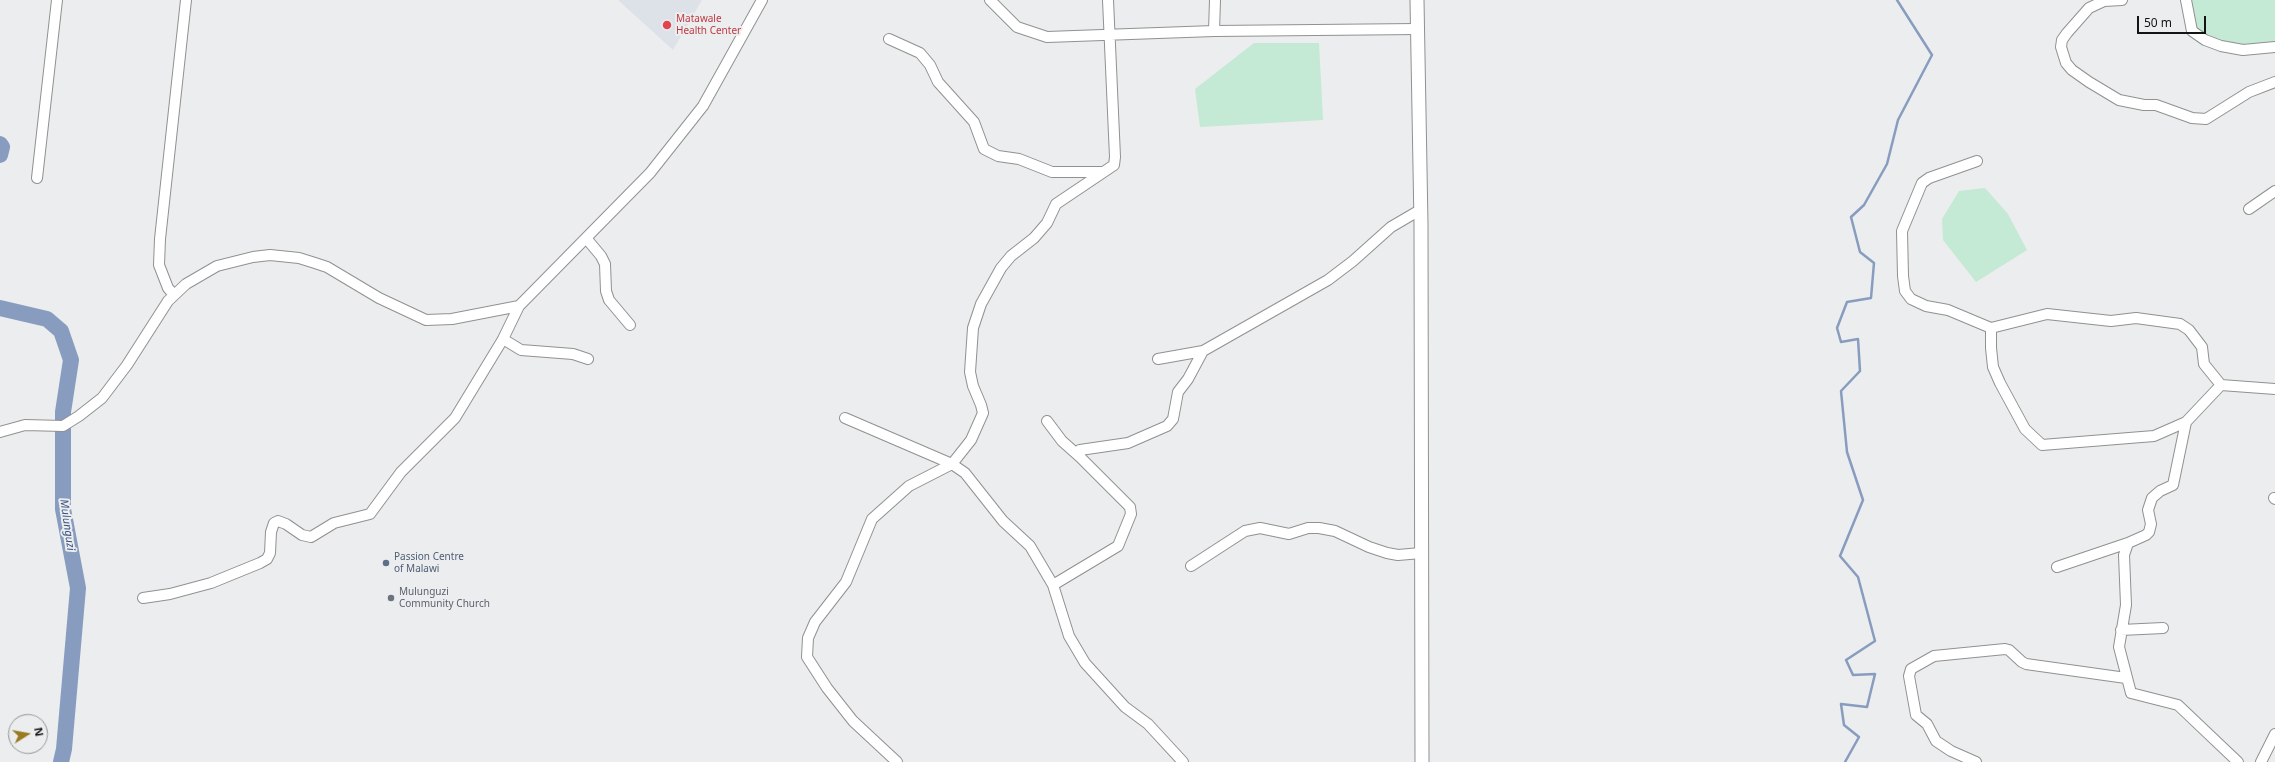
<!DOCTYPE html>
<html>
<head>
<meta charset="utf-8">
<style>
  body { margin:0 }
  #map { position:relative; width:2275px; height:762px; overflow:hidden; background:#ecedee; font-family:"Noto Sans",sans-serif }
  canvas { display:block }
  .north { position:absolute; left:8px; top:714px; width:40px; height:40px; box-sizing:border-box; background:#ecedee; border:1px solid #959697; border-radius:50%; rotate:79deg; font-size:11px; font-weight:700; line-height:16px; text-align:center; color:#131414 }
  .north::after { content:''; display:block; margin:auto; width:14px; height:18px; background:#997b24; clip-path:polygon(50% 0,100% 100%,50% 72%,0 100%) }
  .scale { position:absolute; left:2137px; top:16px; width:69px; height:18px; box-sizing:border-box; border:2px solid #131414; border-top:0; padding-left:5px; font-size:12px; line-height:14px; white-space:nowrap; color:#131414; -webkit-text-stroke:3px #ecedee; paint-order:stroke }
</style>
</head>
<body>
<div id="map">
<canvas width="2275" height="762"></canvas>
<div class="north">N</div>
<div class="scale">50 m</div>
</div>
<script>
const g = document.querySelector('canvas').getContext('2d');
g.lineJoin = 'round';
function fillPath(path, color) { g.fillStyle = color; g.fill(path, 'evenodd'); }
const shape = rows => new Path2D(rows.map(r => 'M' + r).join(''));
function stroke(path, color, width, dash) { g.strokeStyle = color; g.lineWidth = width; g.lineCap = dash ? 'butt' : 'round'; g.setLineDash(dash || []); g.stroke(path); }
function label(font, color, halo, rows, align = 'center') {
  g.font = font + ' "Noto Sans",sans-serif'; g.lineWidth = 4; g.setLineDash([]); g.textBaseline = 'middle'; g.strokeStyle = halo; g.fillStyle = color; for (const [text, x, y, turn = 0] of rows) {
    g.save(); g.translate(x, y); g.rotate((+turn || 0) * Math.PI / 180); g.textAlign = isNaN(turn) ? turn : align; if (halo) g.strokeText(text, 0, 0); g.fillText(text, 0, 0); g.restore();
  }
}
fillPath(shape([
  [618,0,702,0,673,50]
]), '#dde2e9');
fillPath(shape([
  [2191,0,2275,0,2275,43,2264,46,2232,44,2207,37,2197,30,2192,16],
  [1254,43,1319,43,1323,120,1200,127,1195,89],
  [1985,188,2008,214,2027,250,1976,282,1943,240,1942,219,1959,191]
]), '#c4e9d5');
stroke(shape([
  [1845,762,1859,737,1844,725,1841,704,1867,707,1875,674,1853,675,1846,660,1875,641,1858,577,1840,556,1863,500,1847,452,1841,391,1860,371,1858,339,1841,342,1837,328,1847,302,1871,298,1874,263,1860,252,1851,217,1864,205,1887,164,1898,120,1932,55,1897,0]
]), '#889cbf', 2.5);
stroke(shape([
  [0,144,2,147,0,155],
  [0,308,47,319,61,331,71,360,63,412,63,509,78,588,64,749,61,762]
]), '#889cbf', 16);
const minor = shape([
  [990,0,1017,27,1047,37,1214,31,1417,29],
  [1108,0,1115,157,1114,165,1056,204,1047,223,1034,238,1011,256,1001,268,981,304,973,328,970,372,973,386,981,405,983,413,971,440,952,464,965,473,1003,521,1030,546,1053,585,1069,636,1085,663,1125,707,1148,724,1183,762],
  [2122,0,2104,1,2089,8,2067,33,2062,40,2061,47,2066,63,2072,70,2089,82,2119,100,2144,105,2156,105,2192,118,2206,119,2249,92,2275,82],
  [2186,0,2192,31,2205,40,2221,46,2243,50,2275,47],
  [1214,31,1215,0],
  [889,39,920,53,930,65,938,82,974,122,984,149,998,156,1019,159,1052,172,1102,172],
  [1977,161,1929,178,1922,183,1902,231,1903,276,1905,291,1911,299,1926,306,1948,310,1991,328,2047,314,2111,321,2136,318,2180,324,2189,330,2202,347,2204,364,2221,385],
  [37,178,57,0],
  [2249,209,2275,191],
  [586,238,601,256,605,264,606,291,609,300,630,325],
  [174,295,168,288,159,265,160,239,186,0],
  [1991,328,1991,348,1993,367,2000,383,2025,429,2042,445,2154,436,2186,422,2221,385,2275,389],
  [503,339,521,350,573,354,588,359],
  [1158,359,1203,351,1328,280,1353,261,1391,227,1420,210],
  [845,418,952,464],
  [1047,421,1062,441,1080,457],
  [2186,422,2173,485,2160,491,2152,498,2148,510,2151,524,2149,532,2146,535,2128,543,2124,555,2126,605,2119,647,2131,693,2178,705,2238,762],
  [0,432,25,425,63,426,79,416,102,398,127,365,168,301,186,284,217,266,253,257,270,255,299,258,315,263,327,267,379,298,426,320,452,319,519,306],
  [2274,498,2275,499],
  [1191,566,1245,531,1260,528,1289,534,1308,528,1319,528,1335,531,1369,547,1387,553,1398,555,1421,553],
  [2057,567,2128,543],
  [1053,585,1118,546,1131,514,1130,507,1080,457,1080,450,1128,443,1167,426,1173,419,1178,392,1188,379,1203,351],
  [143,598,170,594,211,583,260,563,267,559,270,553,271,532,274,523,278,521,286,524,302,535,311,537,334,523,370,514,401,472,455,418,503,339,519,306,650,173,703,106,762,0],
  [2121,630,2163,628],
  [897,762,853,721,827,688,807,657,808,638,815,622,846,582,872,519,909,486,952,464],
  [1976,762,1951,751,1936,741,1927,724,1916,715,1909,676,1911,669,1934,656,2005,649,2009,650,2022,662,2026,664,2126,678],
  [2261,762,2275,734]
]);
const secondary = shape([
  [1417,0,1421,224,1422,762]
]);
stroke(minor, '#909191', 12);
stroke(secondary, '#909191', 15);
stroke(minor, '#fff', 10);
stroke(secondary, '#fff', 13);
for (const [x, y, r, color] of [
  [667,25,5,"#e0444e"],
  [386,563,4,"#5c6f8a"],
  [391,598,4,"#6b7280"]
]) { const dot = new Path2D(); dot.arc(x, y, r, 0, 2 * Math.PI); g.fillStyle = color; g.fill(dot); stroke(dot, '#ecedee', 1.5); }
label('10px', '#be3a42', '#ecedee', [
  ["Matawale",676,19],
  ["Health Center",676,31]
], 'left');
label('10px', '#4e5e75', '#ecedee', [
  ["Passion Centre",394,557],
  ["of Malawi",394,569]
], 'left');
label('10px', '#5b616d', '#ecedee', [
  ["Mulunguzi",399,592],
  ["Community Church",399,604]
], 'left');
label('italic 11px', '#355080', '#ecedee', [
  ["Mulunguzi",67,525,82]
]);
</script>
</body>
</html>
